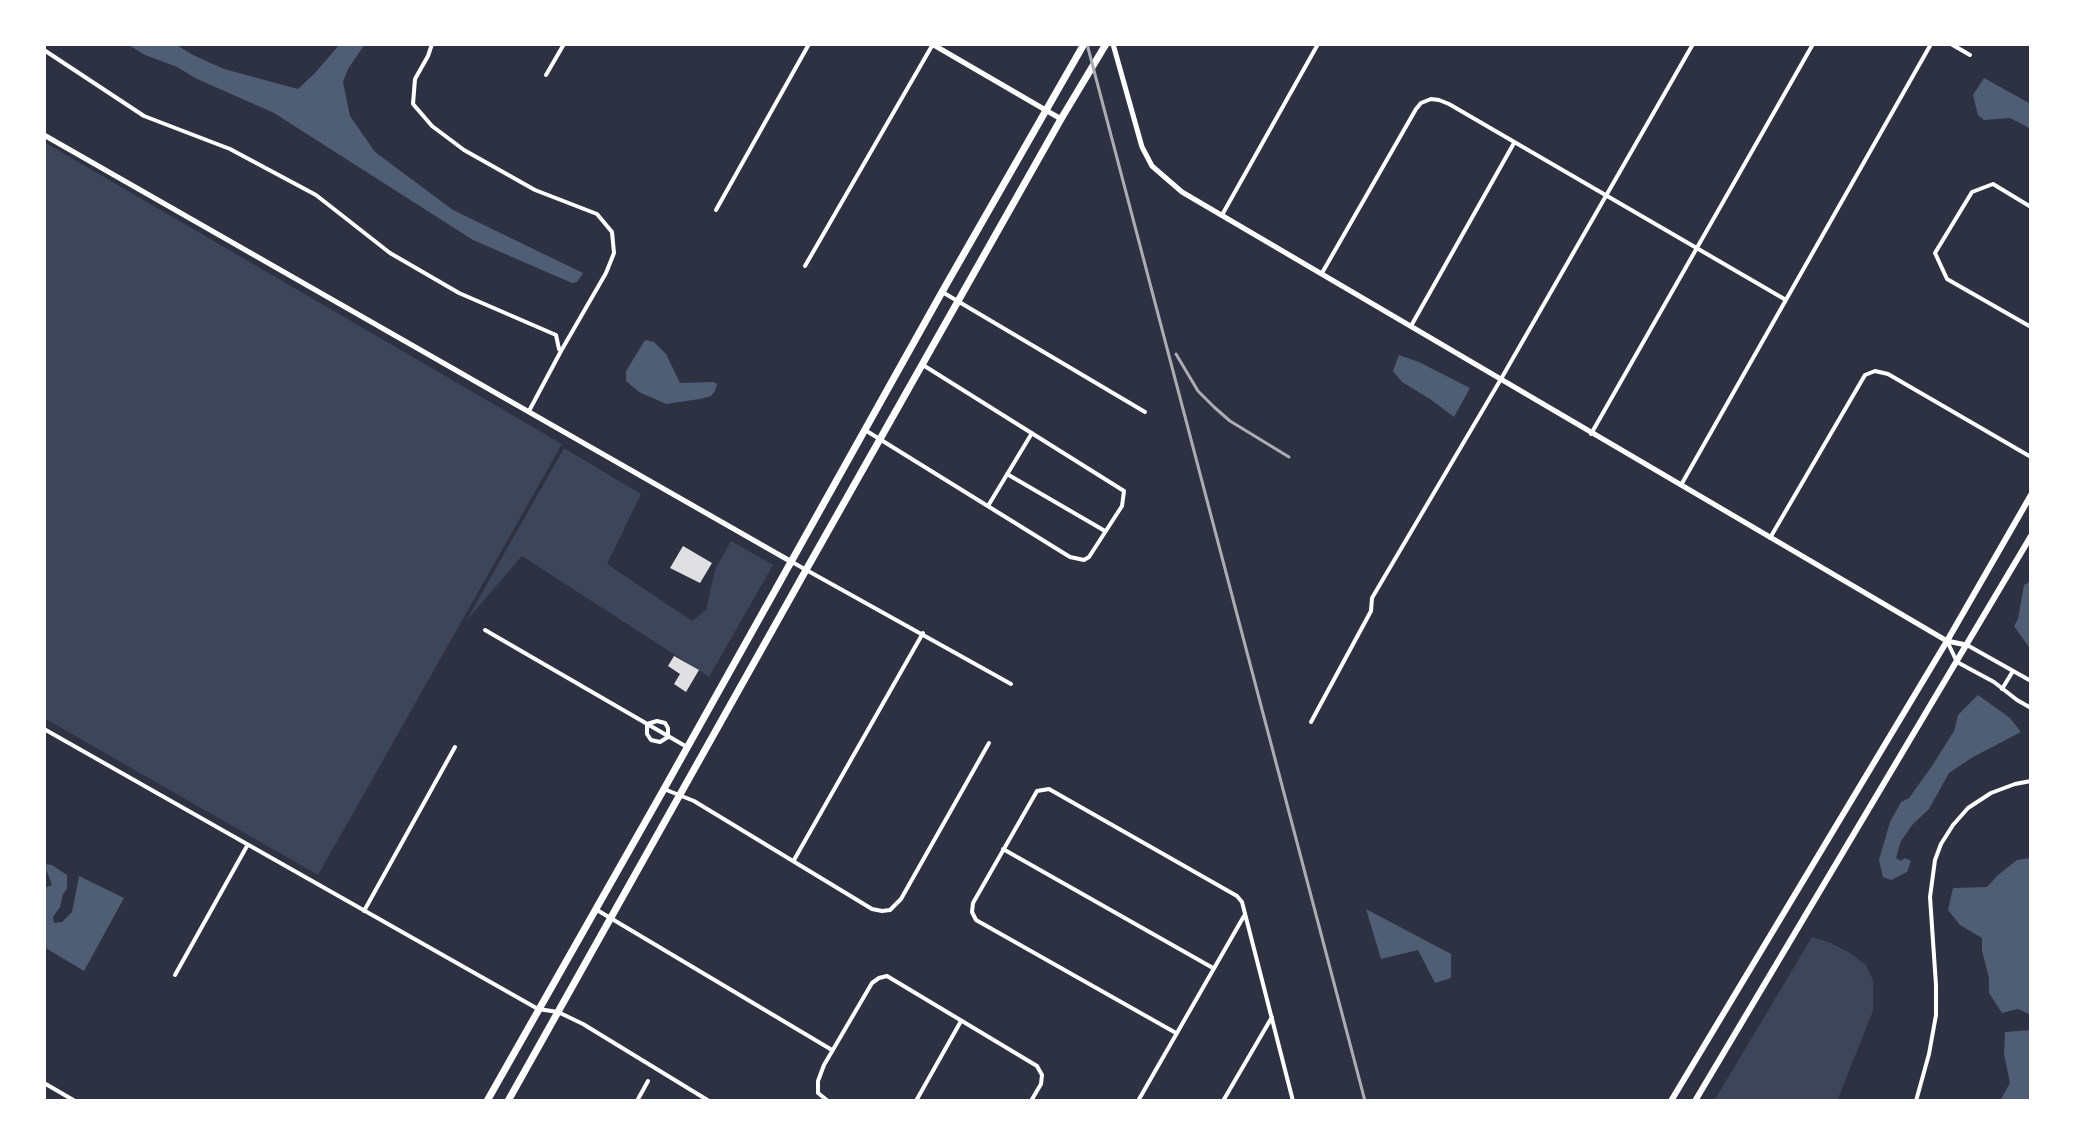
<!DOCTYPE html>
<html>
<head>
<meta charset="utf-8">
<style>
  body { margin:0 }
  #map { position:relative; width:2075px; height:1145px; overflow:hidden; background:#2d3142; font-family:Roboto,sans-serif }
  canvas { display:block }
  .frame { position:absolute; inset:0; border:46px solid #fff; pointer-events:none }
</style>
</head>
<body>
<div id="map">
<canvas width="2075" height="1145"></canvas>
<div class="frame"></div>
</div>
<script>
const g = document.querySelector('canvas').getContext('2d');
g.lineJoin = 'round';
function fillPath(path, color) { g.fillStyle = color; g.fill(path, 'evenodd'); }
const shape = rows => new Path2D(rows.map(r => 'M' + r).join(''));
function stroke(path, color, width, dash) { g.strokeStyle = color; g.lineWidth = width; g.lineCap = dash ? 'butt' : 'round'; g.setLineDash(dash || []); g.stroke(path); }
fillPath(shape([
  [44,142,562,444,318,875,44,718],
  [564,448,641,494,607,564,692,621,706,610,715,570,731,541,773,565,709,677,522,556,466,621],
  [1812,937,1831,943,1850,953,1866,965,1873,980,1873,1011,1837,1101,1714,1101]
]), '#3c4559');
fillPath(shape([
  [127,44,175,44,193,55,224,69,298,89,315,73,340,44,365,44,348,69,343,82,350,116,375,152,453,210,583,273,577,282,572,283,473,240,274,113,195,78,177,67,145,55],
  [1984,78,2031,104,2031,129,2010,118,1984,120,1978,115,1973,95],
  [645,340,654,342,666,354,680,383,713,382,717,384,715,391,711,396,700,399,666,404,639,392,626,381,626,371],
  [1399,355,1419,362,1470,388,1454,417,1430,399,1402,382,1393,371],
  [2031,581,2031,650,2014,626,2018,619,2024,585],
  [1978,695,2010,718,2021,732,1973,757,1949,773,1929,809,1913,824,1901,841,1896,858,1901,861,1905,858,1911,861,1907,872,1891,880,1883,877,1879,860,1890,822,1901,802,1909,798,1932,766,1954,731,1958,715],
  [2031,858,2031,1015,2018,1009,2002,1013,1989,993,1989,978,1982,951,1982,938,1960,925,1948,910,1953,888,1987,887,1998,875,2017,860],
  [44,864,52,865,67,875,67,889,63,894,60,907,53,917,54,923,62,922,72,912,79,876,124,898,84,971,44,947,44,888,52,885],
  [1366,909,1451,954,1451,978,1435,983,1418,950,1381,959],
  [2031,1030,2031,1101,2000,1101,2010,1083,2004,1054,2005,1032]
]), '#4f5d75');
fillPath(shape([
  [683,546,712,563,700,583,670,568],
  [674,656,699,670,686,692,674,684,680,674,668,666]
]), '#e0e0e3');
stroke(shape([
  [432,44,428,56,415,79,413,104,432,126,464,150,535,190,597,214,612,232,614,253,606,273,561,351,529,411],
  [1951,44,1970,55],
  [44,50,144,116,230,149,316,195,390,253,459,293,556,335,559,349,561,351],
  [546,75,564,44],
  [2031,207,1993,184,1972,192,1935,253,1947,279,2031,327],
  [716,210,809,44],
  [1222,215,1318,44],
  [805,266,933,44],
  [1322,273,1416,109,1421,103,1431,99,1439,100,1449,104,1786,300],
  [944,293,1145,412],
  [1411,326,1514,143],
  [865,430,1070,557,1084,560,1089,557,1122,506,1124,491,923,365],
  [1591,434,1813,44],
  [1007,474,1105,531],
  [1681,485,1931,44],
  [988,506,1032,433],
  [1770,538,1865,375,1875,371,1888,374,2031,457],
  [792,562,1011,684],
  [485,630,687,747],
  [1947,641,1957,662,1994,682,2017,700,2031,708],
  [1967,645,2031,681],
  [2002,689,2013,671],
  [657,721,665,723,668,728,668,737,660,742,651,740,647,734,647,724,657,721],
  [1311,722,1371,611,1372,598,1501,379,1693,44],
  [44,729,538,1009,558,1012,583,1024,709,1101],
  [664,789,694,801,872,909,882,911,890,910,901,899,989,743],
  [1003,849,1213,968],
  [794,860,923,633],
  [597,910,832,1050],
  [364,911,455,747],
  [175,975,247,846],
  [1176,1033,976,920,972,912,973,903,1037,791,1049,789,1237,896,1242,902,1293,1101],
  [44,1083,75,1101],
  [637,1101,648,1081],
  [828,1101,818,1093,818,1081,824,1065,872,983,879,978,887,976,1037,1066,1042,1075,1041,1084,1031,1101],
  [916,1101,961,1021],
  [1138,1101,1244,916],
  [1223,1101,1272,1017],
  [1916,1101,1929,1054,1936,1015,1936,985,1930,897,1935,860,1941,844,1953,825,1968,808,1991,793,2015,784,2031,781]
]), '#fff', 4);
stroke(shape([
  [932,44,1061,119],
  [1113,44,1142,147,1152,166,1182,192,1947,641,1966,645],
  [44,135,790,561]
]), '#fff', 5);
stroke(shape([
  [1671,1101,1947,641,2031,495],
  [1695,1101,2031,536]
]), '#fff', 6);
stroke(shape([
  [487,1101,664,789,942,292,1084,44],
  [508,1101,806,570,1061,119,1106,44]
]), '#fff', 7);
stroke(shape([
  [1087,44,1365,1101],
  [1176,354,1198,391,1214,407,1230,421,1289,457]
]), '#abadb3', 3);
</script>
</body>
</html>
